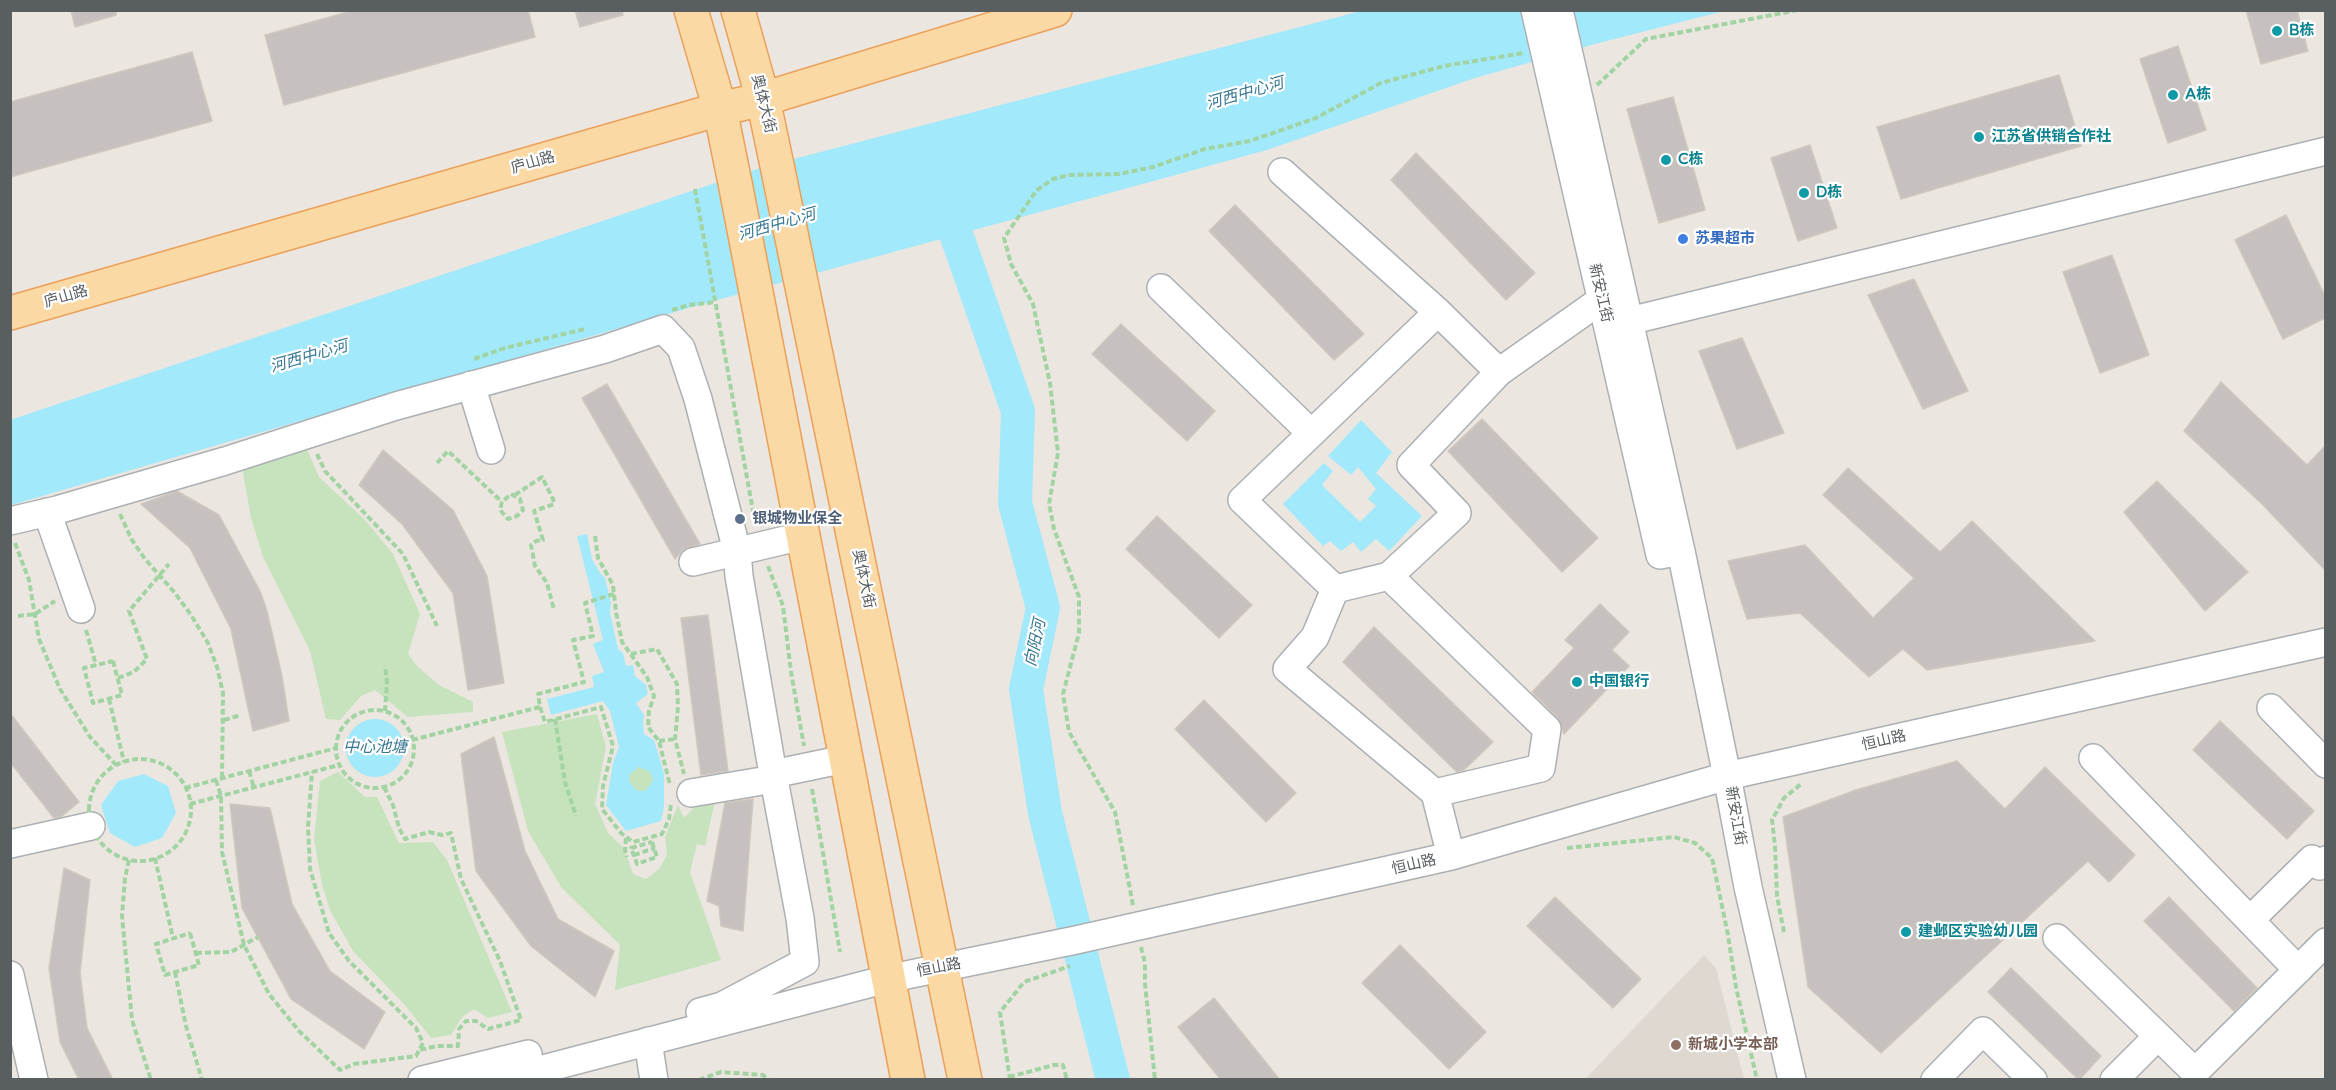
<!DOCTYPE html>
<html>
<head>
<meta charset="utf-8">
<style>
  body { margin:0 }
  #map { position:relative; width:2336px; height:1090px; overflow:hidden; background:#ece6e0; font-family:"Varela Round",sans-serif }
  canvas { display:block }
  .frame { position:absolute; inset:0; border:12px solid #595e61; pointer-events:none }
</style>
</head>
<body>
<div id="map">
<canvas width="2336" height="1090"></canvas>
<div class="frame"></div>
</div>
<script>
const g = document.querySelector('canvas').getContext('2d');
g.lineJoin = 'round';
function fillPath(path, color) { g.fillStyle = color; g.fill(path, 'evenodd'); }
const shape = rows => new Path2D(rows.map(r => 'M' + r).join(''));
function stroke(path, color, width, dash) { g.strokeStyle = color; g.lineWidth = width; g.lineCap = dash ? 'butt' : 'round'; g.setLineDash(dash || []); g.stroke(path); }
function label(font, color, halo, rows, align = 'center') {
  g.font = font + ' "Varela Round","Noto Sans SC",sans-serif'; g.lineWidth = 4.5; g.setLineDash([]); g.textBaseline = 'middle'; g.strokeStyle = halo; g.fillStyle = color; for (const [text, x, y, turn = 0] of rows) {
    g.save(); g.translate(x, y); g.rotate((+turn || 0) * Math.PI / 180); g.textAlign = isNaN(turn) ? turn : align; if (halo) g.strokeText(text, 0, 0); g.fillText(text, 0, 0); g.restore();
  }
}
fillPath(shape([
  [1704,955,1716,968,1744,1079,1585,1079]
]), '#ded8d1');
fillPath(shape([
  [304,443,319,477,366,521,393,554,420,614,408,654,418,667,439,685,473,702,473,712,408,717,375,690,361,696,340,720,326,719,310,651,263,557,251,518,242,467],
  [597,714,606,747,595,804,608,833,624,848,633,874,646,879,659,869,667,855,665,837,678,805,684,818,704,797,716,797,705,846,697,844,690,872,721,960,615,990,620,945,561,887,528,831,502,732],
  '629 779a12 12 0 1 1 24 0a12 12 0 1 1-24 0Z',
  [338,772,365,797,377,797,399,843,433,842,447,860,512,1012,488,1018,474,1009,462,1017,451,1035,431,1038,404,1004,353,951,330,910,322,885,314,839,320,781]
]), '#c6e3bd');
fillPath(shape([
  [1361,11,1724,11,1595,44,1475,78,1267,150,692,307,11,505,10,420,763,167],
  [1361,420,1392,452,1376,473,1422,516,1389,551,1376,539,1361,552,1353,542,1341,551,1330,541,1323,546,1283,504,1324,463,1333,471,1322,485,1360,522,1376,506,1368,499,1376,489,1358,467,1351,475,1328,456],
  [587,534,592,559,600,573,605,578,611,603,610,613,618,649,623,653,626,666,633,665,635,676,646,685,648,694,636,703,644,715,643,723,644,734,654,740,664,773,664,807,661,821,626,831,606,805,613,763,619,747,610,711,603,701,551,715,547,699,594,687,592,676,604,672,593,644,603,640,577,536],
  [639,767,650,772,653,779,650,786,644,791,636,790,629,781,630,774],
  '346 748a29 29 0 1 1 58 0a29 29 0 1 1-58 0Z',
  [144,774,168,786,176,813,162,838,135,847,110,833,101,805,118,781]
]), '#a1e9fb');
stroke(shape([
  [941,191,1018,411,1015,503,1043,608,1026,689,1045,813,1113,1080]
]), '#a1e9fb', 34);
const building = shape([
  [71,10,116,10,116,15,75,27,71,10],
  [355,10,528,10,535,37,284,105,265,35,355,10],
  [575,10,622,10,623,15,580,27,575,10],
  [2246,10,2297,10,2308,51,2261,64,2246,10],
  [2178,46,2206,130,2168,143,2140,59,2178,46],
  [192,52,212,121,10,177,10,102,192,52],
  [2059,75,2081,146,1901,199,1877,127,2059,75],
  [1673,97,1705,210,1659,223,1627,109,1673,97],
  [1810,145,1837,228,1798,241,1771,158,1810,145],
  [1416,153,1535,273,1506,300,1391,180,1416,153],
  [1235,205,1364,334,1334,360,1209,231,1235,205],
  [2286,215,2325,296,2325,318,2283,339,2235,240,2286,215],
  [2112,255,2149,355,2100,373,2063,272,2112,255],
  [1914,279,1968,391,1923,409,1868,295,1914,279],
  [1121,324,1215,411,1187,441,1092,354,1121,324],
  [1742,338,1784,433,1737,449,1699,351,1742,338],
  [2221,382,2307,465,2325,446,2325,570,2263,505,2184,431,2221,382],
  [607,384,700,544,683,550,675,559,582,398,607,384],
  [1482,419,1598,538,1562,572,1448,451,1482,419],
  [383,450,453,510,487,576,504,683,468,690,453,593,402,524,359,485,383,450],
  [1848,468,1940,552,1972,521,2095,641,1927,670,1903,649,1869,677,1800,613,1747,619,1728,561,1805,545,1873,618,1914,578,1823,495,1848,468],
  [2157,481,2248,572,2205,611,2124,512,2157,481],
  [177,491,219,515,260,591,267,611,282,676,289,721,253,731,231,629,190,548,141,504,177,491],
  [1157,516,1252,605,1219,638,1126,549,1157,516],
  [1600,604,1629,632,1612,650,1629,666,1564,734,1558,718,1532,692,1574,648,1565,640,1600,604],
  [708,615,728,771,701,775,681,618,708,615],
  [1374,627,1493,742,1464,770,1457,772,1343,662,1374,627],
  [1204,700,1296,793,1266,822,1175,729,1204,700],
  [10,713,79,802,62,816,54,818,10,762,10,713],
  [2220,721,2314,811,2287,839,2193,750,2220,721],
  [494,737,525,851,558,919,614,951,595,997,531,946,476,871,461,754,494,737],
  [1957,761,2005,809,2045,767,2135,855,2109,882,2088,861,1881,1053,1808,987,1783,817,1856,790,1957,761],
  [753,799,743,931,721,926,719,906,707,901,725,803,753,799],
  [230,804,270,808,292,904,330,971,385,1012,364,1049,291,999,242,908,230,804],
  [64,868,90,880,80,973,87,1028,113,1080,79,1080,60,1042,49,968,64,868],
  [1555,897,1641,979,1613,1008,1527,926,1555,897],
  [2169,897,2257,988,2234,1011,2144,921,2169,897],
  [1400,945,1486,1032,1449,1069,1362,983,1400,945],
  [2011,968,2101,1056,2079,1080,1988,992,2011,968],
  [1214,998,1280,1080,1221,1080,1178,1027,1214,998]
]);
fillPath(building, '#c6c1be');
stroke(building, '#d0c7bf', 1.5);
const minor = shape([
  [1535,10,1660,555,1681,551],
  [1559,10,1681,551,1727,776,1748,887,1792,1080],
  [1282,172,1438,312],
  [1161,288,1311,433],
  [1629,321,2326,151],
  [471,385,491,450],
  [47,512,81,609],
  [10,521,57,510,225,461,396,406,605,349,663,329,681,348,698,399,737,551,739,576,773,774,800,918,805,962,722,1006,700,1012],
  [693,562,802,536],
  [1335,589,1389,576],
  [2271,708,2326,764],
  [2093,758,2298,970],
  [773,774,845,759],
  [691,793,774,779],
  [1435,793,1541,768,1547,729,1389,576,1457,513,1411,465,1499,372],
  [10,844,91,826],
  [1451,856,1435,793,1287,669,1315,637,1335,589,1242,500,1438,312,1499,372,1601,300],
  [2250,920,2312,859,2320,866,2326,860],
  [2057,938,2158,1036],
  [10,975,34,1080],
  [648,1041,654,1080],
  [422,1080,528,1054],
  [501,1080,887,979,1076,940,1451,856,1727,776,2326,642],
  [1935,1080,1983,1031,2033,1080],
  [2114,1080,2158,1036,2195,1072,2326,942]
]);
const major = shape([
  [691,10,720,109,736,188,908,1080],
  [738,10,763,99,779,175,965,1080],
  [10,313,720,109,763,99,1055,10]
]);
stroke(minor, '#acb0b3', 30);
stroke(major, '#eba05a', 36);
stroke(shape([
  [1597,85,1646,39,1798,10],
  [695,189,755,522],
  [672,310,689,305,716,302],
  [474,359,505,348,585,329],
  [317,454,325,471,403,554,437,626],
  [437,463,448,451,502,502],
  [511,494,520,499,523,510,517,516,508,519,500,510,502,502,511,494],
  [515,495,542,477,553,499,554,504,534,511,543,540,536,541,531,545,535,566,547,583,554,610],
  [120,514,132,540,145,559,175,593,191,615,208,643,217,667,223,693,222,778],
  [595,536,598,558,613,585,616,612,622,642,647,677,654,696,649,711,648,727,659,741,670,785],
  [15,543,29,580,39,639,60,689,90,737,116,765],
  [768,566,783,606,791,672,804,746],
  [614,594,585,603,593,636,573,640,584,682,538,694,540,707,545,722,601,707,613,746,603,786,602,809,621,833,633,842,662,834,669,819,671,804],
  [18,616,35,614,55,601],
  [86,630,96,665],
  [631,654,657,649,677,684,678,707,675,739,684,774],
  [113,661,122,695,93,703,84,668,113,661],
  [118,678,134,672,147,659,129,611,169,564],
  [109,699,124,762],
  '336 749a39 39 0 1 1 78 0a39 39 0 1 1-78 0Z',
  [385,711,387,681,385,666],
  [555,719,565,782,576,816],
  [224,720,241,715],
  [412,740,540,707],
  [659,741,675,739],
  '89 810a51 51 0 1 1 102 0a51 51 0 1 1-102 0Z',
  [249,771,254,788],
  [216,780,221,796,222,852,244,945,269,994,299,1031,340,1070,354,1064,416,1056,423,1043,416,1028,349,961,329,933,310,869,308,827,312,772],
  [384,787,393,805,399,828,405,839,429,832,442,835,451,833,461,879,500,961,521,1020,488,1029,476,1021,466,1021,459,1029,458,1046,437,1046,419,1050],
  [185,788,336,748],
  [812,789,840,952],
  [190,804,339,765],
  [626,838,625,850,627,857],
  [652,842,657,857,637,864,631,848,652,842],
  [1567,848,1674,837,1695,843,1712,858,1728,935,1736,987,1757,1080],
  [634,855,655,848],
  [155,858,173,938],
  [129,860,125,878,122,916,132,1020,151,1080],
  [1133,905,1115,812,1069,732,1063,694,1079,633,1079,597,1054,529,1049,504,1058,453,1050,383,1033,304,1011,264,1004,238,1036,191,1053,179,1069,175,1119,174,1153,167,1205,149,1250,141,1316,118,1381,83,1444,66,1524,53],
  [1784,932,1777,896,1775,846,1772,820,1784,798,1801,784],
  [190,933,199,965,165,975,156,944,190,933],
  [1141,947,1145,963,1145,984,1155,1080],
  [196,953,231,952,258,937],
  [175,972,186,1026,202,1080],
  [1009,1077,1054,1065,1063,1065,1067,1080],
  [699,1080,721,1072,763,1075,769,1080],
  [1010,1080,1000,1012,1024,982,1070,966]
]), '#a1d4a2', 4, [6, 3]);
stroke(minor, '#fff', 27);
stroke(major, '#fbd9a5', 33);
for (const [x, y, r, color] of [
  [2277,31,6,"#0f9aa8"],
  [2173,95,6,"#0f9aa8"],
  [1979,137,6,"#0f9aa8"],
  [1666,160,6,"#0f9aa8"],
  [1804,193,6,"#0f9aa8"],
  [1683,239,6,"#3f7fe0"],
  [740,519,6,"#5c6f8a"],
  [1577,682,6,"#0f9aa8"],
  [1906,932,6,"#0f9aa8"],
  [1676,1045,6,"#8d6e63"]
]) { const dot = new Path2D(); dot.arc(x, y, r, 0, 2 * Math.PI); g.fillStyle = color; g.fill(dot); stroke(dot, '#fff', 2); }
label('bold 15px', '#0d838f', '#fff', [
  ["B栋",2289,31],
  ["A栋",2185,95],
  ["江苏省供销合作社",1991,137],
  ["C栋",1678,160],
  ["D栋",1816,193],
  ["中国银行",1589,682],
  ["建邺区实验幼儿园",1918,932]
], 'left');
label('15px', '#595e61', '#fff', [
  ["奥体大街",763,104,76],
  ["庐山路",533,163,-16],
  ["新安江街",1600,293,77],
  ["庐山路",66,297,-16],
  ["奥体大街",863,579,78],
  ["恒山路",1884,741,-13],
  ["新安江街",1735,816,80],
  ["恒山路",1414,865,-13],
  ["恒山路",939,968,-11]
]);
label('bold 15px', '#366cbe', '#fff', [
  ["苏果超市",1695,239]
], 'left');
label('bold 15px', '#4e5e75', '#fff', [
  ["银城物业保全",752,519]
], 'left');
label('bold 15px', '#785e54', '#fff', [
  ["新城小学本部",1688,1045]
], 'left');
label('italic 16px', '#387892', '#fff', [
  ["河西中心河",1245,94,-16],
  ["河西中心河",777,225,-16],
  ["河西中心河",309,357,-16],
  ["向阳河",1036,643,-78],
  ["中心池塘",375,748]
]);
</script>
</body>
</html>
